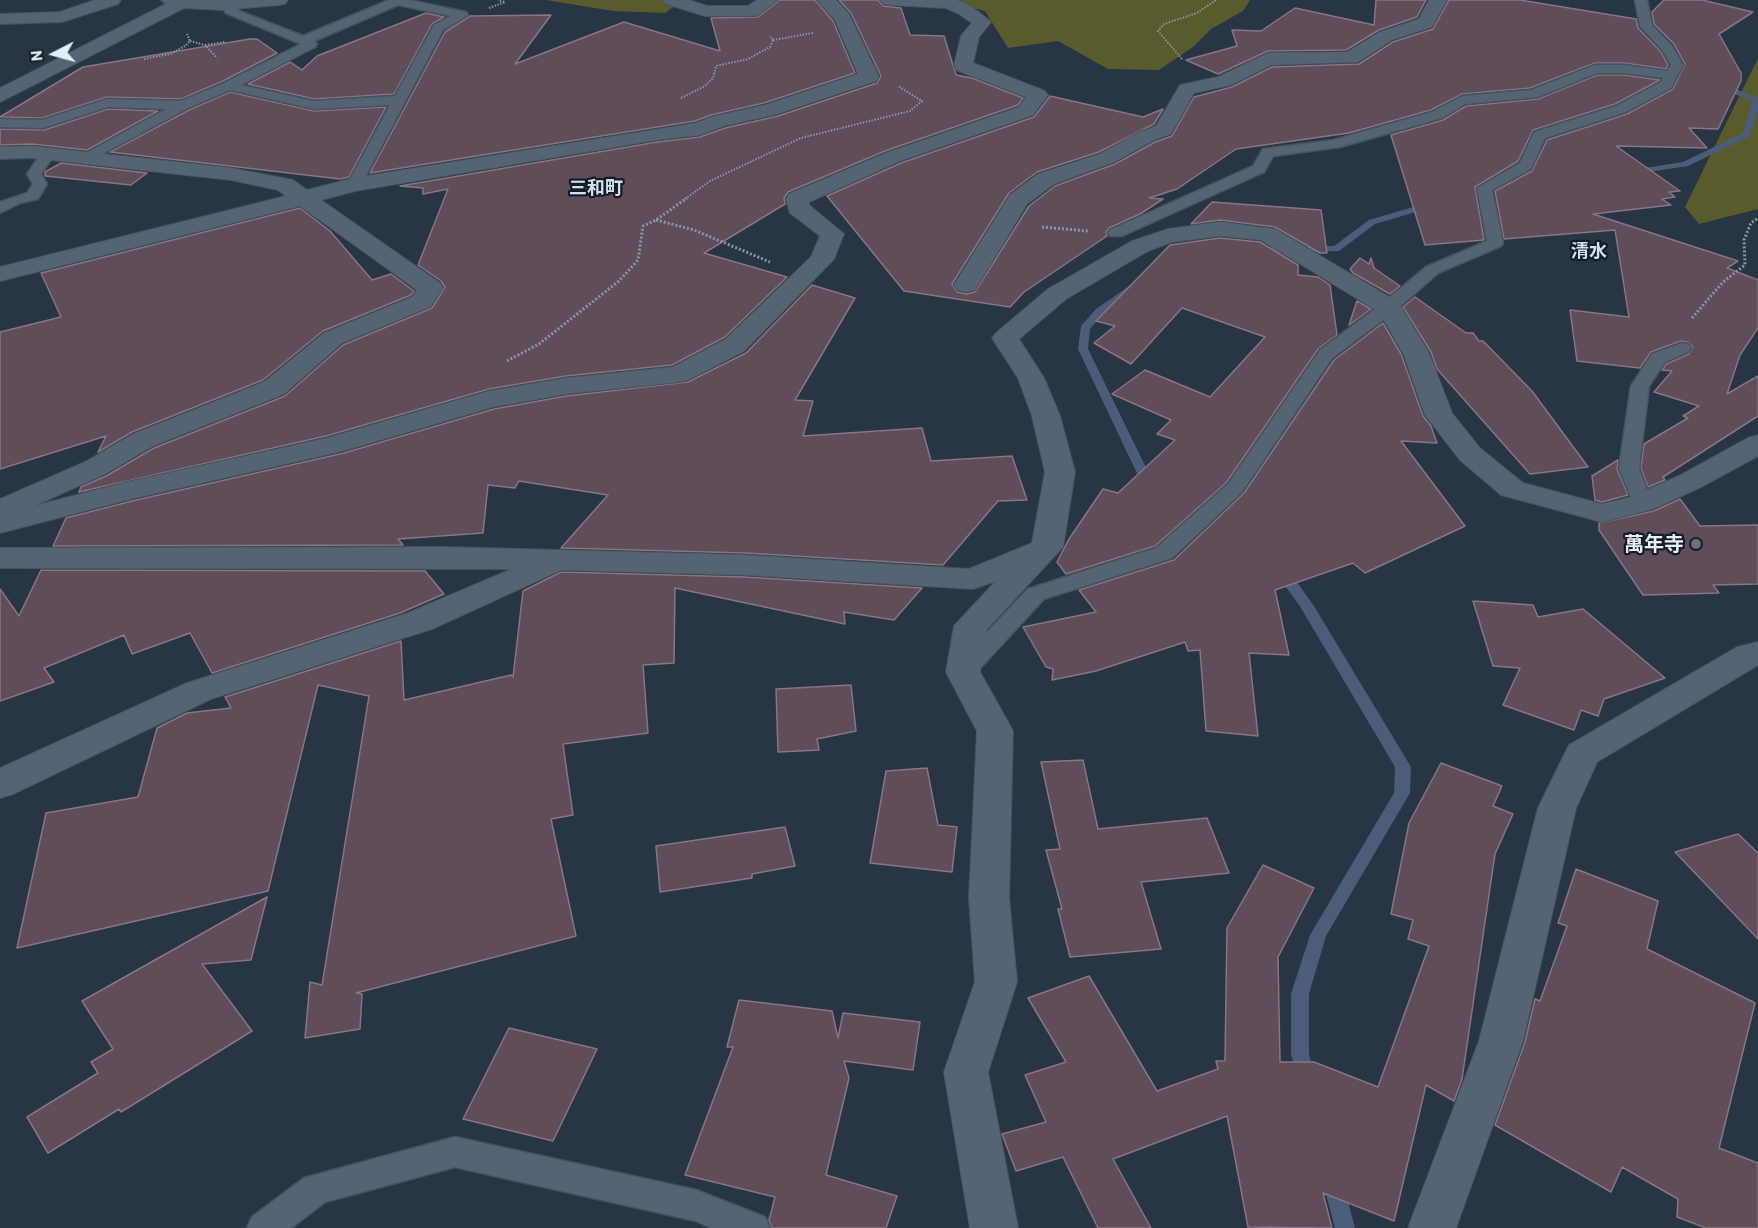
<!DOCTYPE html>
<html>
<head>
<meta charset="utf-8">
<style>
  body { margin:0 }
  #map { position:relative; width:1758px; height:1228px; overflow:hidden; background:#273544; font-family:Barlow,sans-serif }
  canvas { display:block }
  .north { position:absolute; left:24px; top:24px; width:60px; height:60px; -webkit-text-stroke:4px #161c23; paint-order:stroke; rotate:264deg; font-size:16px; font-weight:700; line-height:24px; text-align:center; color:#e4eef7 }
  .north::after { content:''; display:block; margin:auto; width:21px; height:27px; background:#e4eef7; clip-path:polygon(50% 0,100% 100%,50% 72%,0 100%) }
</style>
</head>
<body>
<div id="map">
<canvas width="1758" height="1228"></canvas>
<div class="north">N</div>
</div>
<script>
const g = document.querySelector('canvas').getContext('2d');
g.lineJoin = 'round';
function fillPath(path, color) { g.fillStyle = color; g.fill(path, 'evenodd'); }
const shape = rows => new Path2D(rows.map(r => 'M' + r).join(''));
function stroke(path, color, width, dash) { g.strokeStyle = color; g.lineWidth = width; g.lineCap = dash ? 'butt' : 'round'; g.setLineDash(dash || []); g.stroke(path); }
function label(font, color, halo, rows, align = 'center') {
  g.font = font + ' Barlow,"Noto Sans JP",sans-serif'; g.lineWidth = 4.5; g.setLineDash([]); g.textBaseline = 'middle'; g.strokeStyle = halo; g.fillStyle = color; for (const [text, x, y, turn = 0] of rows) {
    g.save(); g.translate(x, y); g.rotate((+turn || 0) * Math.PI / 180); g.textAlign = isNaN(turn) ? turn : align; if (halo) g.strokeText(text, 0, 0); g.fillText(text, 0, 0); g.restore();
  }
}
fillPath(shape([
  [546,0,683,0,665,13,613,11],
  [941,0,1250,0,1243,11,1211,29,1193,47,1159,70,1108,69,1058,41,1008,48,985,11],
  [1758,58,1758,209,1699,224,1685,207]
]), '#595b2c');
fillPath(shape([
  [1717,84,1723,84,1758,98,1758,110,1750,136,1688,166,1629,175,1628,173,1632,170,1683,162,1743,133,1753,101,1717,88,1717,84],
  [1430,202,1435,205,1433,207,1375,224,1339,251,1257,254,1252,251,1257,248,1334,246,1369,220,1430,202],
  [1135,282,1139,283,1139,287,1104,313,1090,329,1088,349,1155,486,1149,490,1143,486,1078,349,1081,326,1096,309,1135,282],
  [1281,566,1286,567,1314,606,1411,767,1410,793,1326,936,1309,994,1309,1054,1316,1080,1314,1086,1307,1088,1300,1086,1298,1080,1291,1054,1291,994,1310,935,1394,793,1395,767,1301,608,1274,570,1281,566],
  [1333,1174,1340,1177,1343,1183,1355,1228,1335,1228,1323,1183,1326,1177,1333,1174]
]), '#4b5d7a');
const building = shape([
  [780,0,815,0,833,21,855,73,764,103,711,115,695,121,370,173,445,32,470,16,551,15,515,64,624,22,720,51,711,18,758,17,780,0],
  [839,0,878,0,883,6,901,8,910,35,944,36,956,75,972,78,1023,98,1018,105,885,151,788,192,784,198,785,204,704,253,787,277,725,337,672,365,566,376,489,389,326,436,79,492,81,487,106,476,154,448,285,396,343,345,432,308,445,287,441,281,418,265,448,189,423,194,423,188,400,186,657,142,700,137,725,128,778,116,877,83,881,76,851,13,839,0],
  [1376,0,1426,0,1417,17,1379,30,1346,50,1268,51,1218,74,1186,60,1237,46,1232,30,1261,31,1295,8,1374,25,1376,0],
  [1449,0,1520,0,1636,19,1638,28,1661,52,1668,65,1666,69,1624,63,1595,63,1530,88,1462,94,1431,110,1349,133,1236,149,1177,189,1149,198,1163,199,1140,214,1109,228,1106,232,1107,236,1024,292,1010,307,904,291,827,196,901,163,1034,117,1050,96,1143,117,1163,109,1154,124,1099,152,1037,172,1009,193,952,284,957,292,966,294,975,292,1029,206,1055,186,1115,164,1155,142,1172,136,1194,97,1232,87,1272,67,1359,64,1393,42,1433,29,1449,0],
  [1664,0,1702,0,1753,12,1719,34,1741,73,1741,81,1718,129,1689,128,1707,148,1616,146,1680,191,1669,192,1675,197,1662,199,1671,205,1593,214,1738,261,1727,268,1758,280,1758,328,1740,355,1727,394,1758,376,1758,416,1663,477,1665,480,1648,487,1641,468,1644,444,1688,418,1683,416,1699,406,1654,392,1672,371,1662,370,1666,364,1689,354,1693,347,1688,342,1681,341,1651,352,1640,368,1577,361,1570,310,1629,317,1615,230,1504,239,1495,191,1532,171,1547,140,1627,114,1673,89,1685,64,1674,44,1654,24,1652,12,1664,0],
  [426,13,444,17,432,24,394,94,314,99,248,84,290,62,302,70,317,56,426,13],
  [250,39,257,39,277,53,223,81,181,99,107,97,42,118,0,117,83,67,250,39],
  [1597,75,1624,75,1660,80,1615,104,1533,130,1518,161,1475,187,1484,240,1425,245,1391,135,1443,120,1466,106,1538,99,1597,75],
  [230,92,314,111,386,107,349,177,340,179,110,152,189,110,230,92],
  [108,109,158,111,87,150,32,144,0,145,0,129,44,130,108,109],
  [61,163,147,173,131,185,45,176,45,172,61,163],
  [1212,202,1321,210,1327,253,1320,253,1275,227,1220,220,1191,224,1212,202],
  [300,208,330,231,372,280,391,274,414,291,411,295,323,331,263,380,132,432,98,452,106,436,0,469,0,332,61,317,41,273,300,208],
  [1220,238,1260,242,1298,265,1298,275,1318,277,1330,285,1337,335,1318,349,1226,483,1155,546,1066,574,1057,562,1069,539,1103,489,1118,493,1175,440,1157,434,1171,420,1112,394,1145,370,1210,397,1265,337,1182,308,1131,364,1094,343,1115,326,1096,321,1170,245,1220,238],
  [1360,258,1369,264,1371,258,1374,268,1400,286,1390,294,1353,273,1350,269,1360,258],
  [812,285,855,298,795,400,813,401,803,436,922,428,931,461,1012,456,1027,500,998,501,943,565,745,553,561,548,608,495,519,481,515,488,488,485,483,533,398,539,403,545,53,546,66,518,132,501,344,453,494,409,566,396,688,382,746,353,812,285],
  [1415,297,1466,333,1473,333,1479,341,1483,341,1532,391,1588,467,1530,474,1437,369,1431,352,1403,307,1415,297],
  [1357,301,1371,309,1349,325,1357,301],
  [1383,323,1401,354,1423,416,1431,426,1437,443,1401,441,1465,526,1365,573,1353,563,1275,590,1289,655,1249,653,1258,736,1206,731,1200,650,1188,651,1185,642,1096,671,1052,680,1053,669,1046,667,1023,627,1096,612,1079,590,1174,560,1244,493,1334,360,1383,323],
  [1618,460,1617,469,1628,495,1602,502,1595,500,1592,476,1618,460],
  [1680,499,1700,526,1758,525,1758,584,1713,585,1719,593,1643,595,1599,530,1599,523,1654,511,1680,499],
  [41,570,425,571,444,594,400,613,212,673,190,633,132,654,124,635,44,668,54,682,0,701,0,589,19,616,41,570],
  [561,572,745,577,922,588,894,620,844,612,845,624,675,588,674,663,643,665,648,733,563,744,573,815,551,819,576,936,356,993,362,994,360,1029,305,1038,310,982,322,985,369,696,318,685,268,891,17,948,46,813,138,797,157,728,187,713,231,708,225,697,401,641,404,700,511,675,513,677,523,591,561,572],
  [1473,601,1533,605,1538,617,1583,609,1665,678,1604,699,1598,716,1581,710,1574,730,1503,705,1520,668,1493,666,1473,601],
  [851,685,856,731,817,739,819,750,778,752,776,689,851,685],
  [1083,760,1098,829,1207,818,1229,873,1141,882,1161,949,1070,957,1058,909,1062,909,1046,850,1060,849,1041,762,1083,760],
  [1441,763,1502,786,1493,806,1513,814,1495,854,1462,1079,1454,1101,1426,1085,1394,1221,1323,1193,1332,1228,1248,1227,1227,1116,1113,1159,1151,1228,1098,1228,1063,1157,1016,1171,1002,1134,1046,1122,1025,1075,1066,1062,1028,998,1089,976,1157,1091,1218,1069,1216,1061,1225,1061,1227,928,1263,865,1314,888,1278,957,1280,1062,1314,1062,1378,1087,1429,946,1408,939,1413,920,1391,914,1409,823,1441,763],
  [927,768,938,825,957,827,952,872,870,863,886,771,927,768],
  [785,827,795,866,752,874,752,878,660,892,656,846,785,827],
  [1738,834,1758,853,1758,939,1675,852,1738,834],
  [1576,869,1658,901,1647,949,1755,1003,1719,1148,1758,1163,1758,1228,1706,1228,1677,1217,1678,1199,1622,1167,1611,1192,1495,1125,1525,1042,1535,999,1540,1001,1567,926,1558,923,1576,869],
  [267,897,251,960,202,964,252,1031,121,1112,119,1109,48,1153,27,1117,98,1073,91,1062,113,1049,82,1001,267,897],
  [739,1000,832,1011,838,1038,843,1013,920,1022,913,1070,844,1061,849,1078,826,1175,897,1196,886,1228,772,1228,769,1220,775,1197,685,1175,733,1047,727,1047,739,1000],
  [509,1028,597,1049,553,1141,463,1119,509,1028]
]);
fillPath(building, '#5f4d5a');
stroke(building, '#897583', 1.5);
const service = shape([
  [234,0,240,4,237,9,242,12,303,36,389,0,409,0,466,12,468,15,443,30,361,185,354,189,347,185,390,105,314,109,230,90,188,108,86,163,79,159,81,156,166,109,108,107,43,128,0,127,0,119,42,120,107,99,181,101,224,83,301,44,226,13,224,10,228,4,234,0],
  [398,5,451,16,434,25,395,96,314,101,241,85,315,47,317,44,314,41,398,5],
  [1635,0,1647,0,1652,25,1672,46,1683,65,1671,88,1626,112,1545,138,1531,169,1492,190,1503,243,1501,246,1438,273,1395,311,1332,358,1242,492,1172,558,1044,599,971,678,963,680,955,678,951,672,955,666,1028,589,1156,548,1228,484,1320,350,1383,303,1426,267,1487,241,1477,188,1520,163,1534,132,1616,106,1661,82,1663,78,1624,73,1597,73,1538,97,1465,104,1442,118,1340,147,1273,156,1264,172,1122,236,1110,236,1108,233,1110,230,1253,166,1263,149,1334,140,1432,112,1462,96,1531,90,1595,65,1624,65,1667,71,1671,65,1663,51,1640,26,1635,0],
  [48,150,55,154,41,174,47,184,38,199,20,203,0,213,0,202,27,193,33,184,27,174,43,151,48,150],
  [1682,343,1688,344,1691,348,1688,352,1665,362,1649,386,1639,468,1652,503,1649,507,1642,509,1635,507,1619,468,1631,386,1652,354,1682,343],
  [455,1137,696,1190,765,1217,770,1228,712,1228,696,1221,455,1167,325,1202,291,1228,247,1228,252,1217,304,1178,455,1137]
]);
const minor = shape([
  [95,0,121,0,118,4,62,22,0,24,0,14,60,12,95,0],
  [161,0,288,0,285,4,279,5,222,10,184,8,0,102,0,88,166,4,161,0],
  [663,0,689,0,707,6,748,6,757,0,778,0,758,15,752,16,705,16,666,4,663,0],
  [817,0,836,0,849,14,879,77,876,81,777,114,724,126,700,135,657,140,355,191,321,200,440,283,443,288,430,307,342,343,284,394,153,446,105,474,34,506,127,482,327,438,489,391,566,378,673,367,726,339,811,257,820,236,790,213,786,199,789,194,886,153,1019,107,1026,97,956,70,954,66,961,36,972,23,959,14,946,8,889,5,883,4,880,0,957,0,971,6,991,22,979,37,973,63,1045,91,1048,95,1033,115,900,161,809,202,809,205,844,234,834,259,744,351,688,380,679,382,566,394,493,407,343,451,131,499,0,533,0,499,85,462,133,434,264,382,324,333,412,297,417,290,300,206,0,281,0,267,286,196,278,190,231,180,32,158,0,159,0,147,32,146,231,168,293,180,307,190,354,178,696,123,711,117,765,105,858,74,835,20,817,0],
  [1429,0,1447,0,1432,27,1392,40,1358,62,1271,65,1231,85,1194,93,1171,134,1154,140,1114,162,1054,184,1027,204,975,290,966,292,957,290,954,285,1010,195,1038,174,1100,154,1140,132,1156,126,1180,85,1218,77,1268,53,1347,52,1380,32,1419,19,1429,0],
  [1220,222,1275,229,1398,302,1429,353,1452,413,1480,448,1523,483,1602,504,1631,497,1681,475,1748,438,1758,435,1758,456,1701,487,1653,509,1602,522,1501,495,1460,460,1425,415,1403,353,1379,312,1261,240,1220,236,1172,242,1148,251,1066,299,1019,339,1044,378,1060,416,1075,472,1063,547,987,629,980,672,1013,731,1009,898,1017,982,988,1072,1018,1228,970,1228,944,1072,975,982,969,898,977,731,946,672,954,626,996,581,973,589,745,575,561,570,432,629,211,699,13,794,0,798,0,768,187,683,408,613,512,569,0,568,0,548,444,547,745,555,969,569,1032,543,1045,472,1032,416,1018,378,992,338,996,333,1048,289,1132,241,1168,229,1220,222],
  [1758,642,1758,665,1597,762,1576,808,1523,1041,1456,1228,1408,1228,1479,1041,1538,808,1569,745,1737,647,1758,642]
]);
stroke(service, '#46535f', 3);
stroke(minor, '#46535f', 2);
stroke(shape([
  [489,8,505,2,498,0],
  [773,40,813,33],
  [190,41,205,45,217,58],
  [205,45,225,42],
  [144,59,170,54,185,46,190,41,187,34],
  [1182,59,1158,31,1164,24,1197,13,1216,0],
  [681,98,705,86,713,78,716,66,748,59,770,47,773,40,770,36],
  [685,199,710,181,801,138,910,111,922,101,898,86]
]), '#8a96a2', 2, [1.5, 1.5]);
stroke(shape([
  [656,220,694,230,770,262],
  [1042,227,1088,231],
  [1692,318,1723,282,1745,265,1744,240,1751,223,1758,218],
  [507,361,539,344,619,281,638,260,643,226,656,220,687,198]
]), '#8a96a2', 3, [2, 2]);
fillPath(service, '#546474');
fillPath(minor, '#546474');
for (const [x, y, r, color] of [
  [1696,544,6,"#6b7280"]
]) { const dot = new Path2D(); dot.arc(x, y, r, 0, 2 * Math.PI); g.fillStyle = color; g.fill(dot); stroke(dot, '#161c23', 2); }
label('bold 18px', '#cfe1f4', '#161c23', [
  ["三和町",596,188]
]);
label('bold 18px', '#cfe1f4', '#161c23', [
  ["清水",1589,251]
]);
label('bold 20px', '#e4eef7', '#161c23', [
  ["萬年寺",1684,544]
], 'right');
</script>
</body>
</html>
